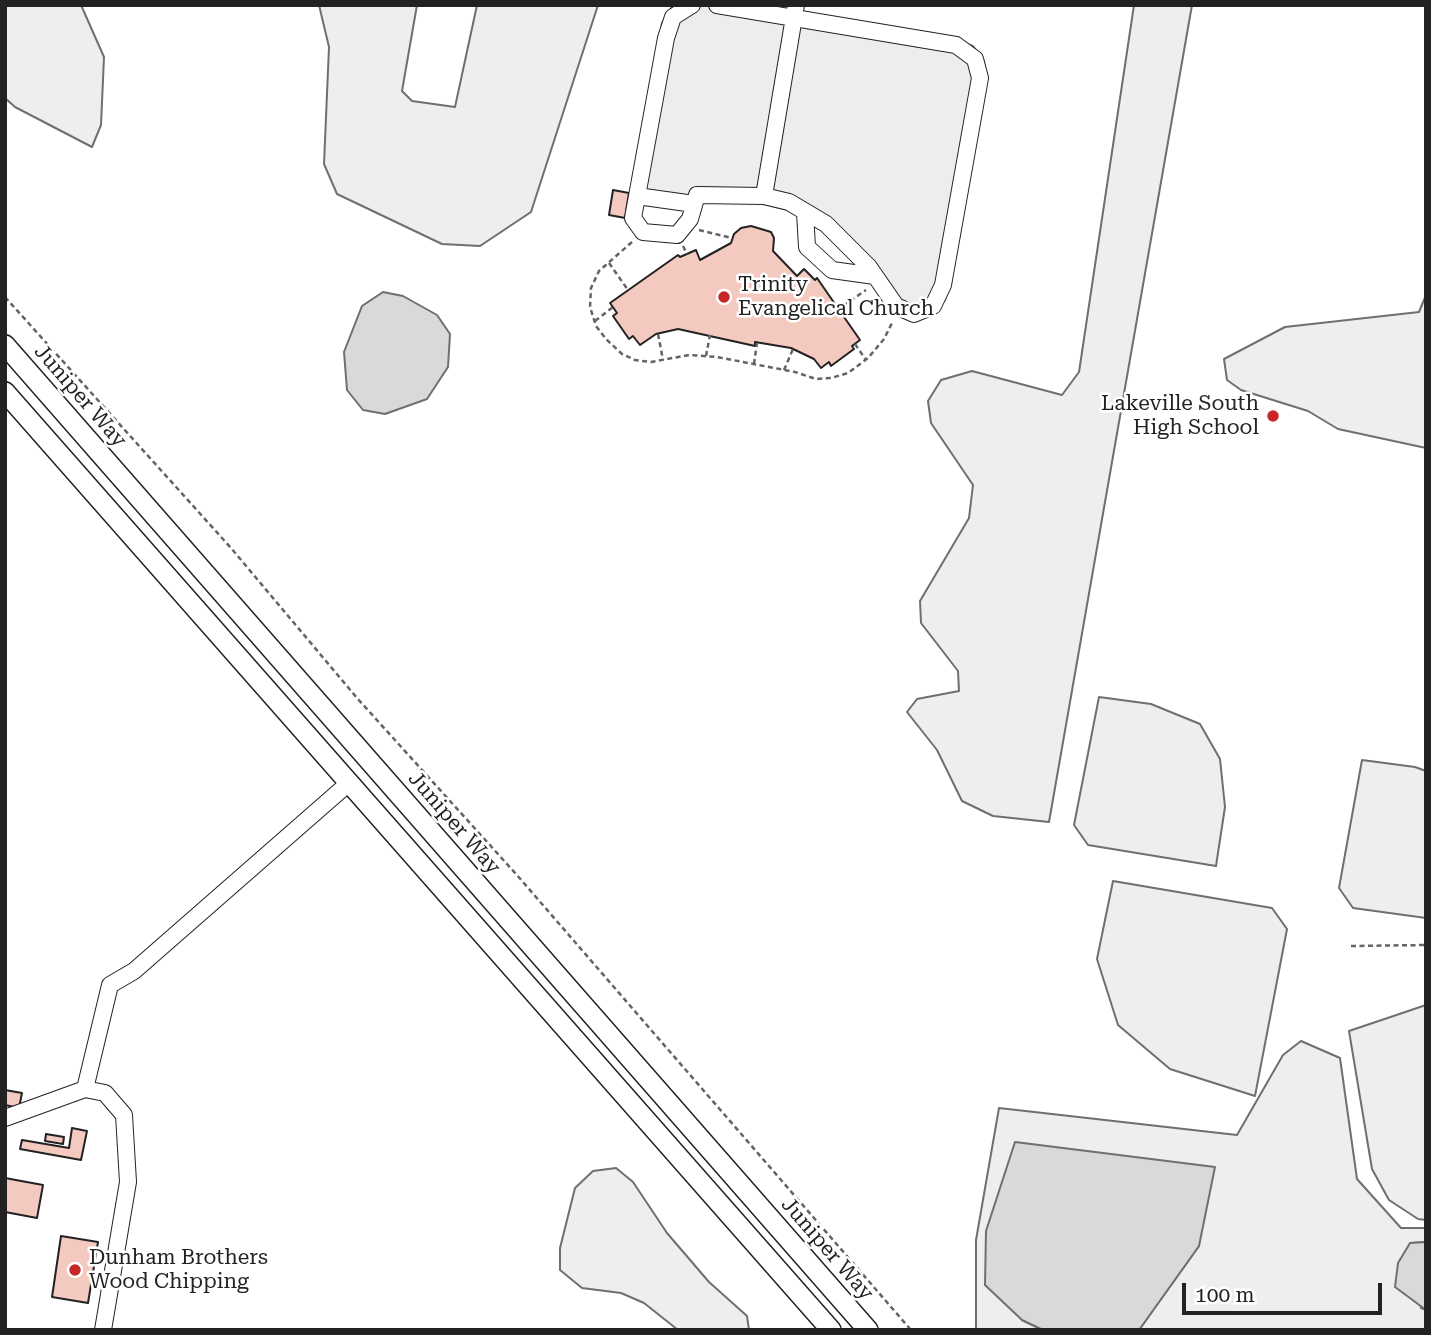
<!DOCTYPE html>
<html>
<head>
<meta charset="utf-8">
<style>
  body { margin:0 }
  #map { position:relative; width:1431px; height:1335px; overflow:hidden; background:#fff; font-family:"Roboto Serif",serif }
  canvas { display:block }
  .frame { position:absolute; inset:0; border:7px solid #222; pointer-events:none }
  .scale { position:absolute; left:1182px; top:1283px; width:200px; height:32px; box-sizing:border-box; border:4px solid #222; border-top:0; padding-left:9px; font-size:21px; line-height:24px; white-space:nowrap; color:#222; -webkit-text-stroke:5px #fff; paint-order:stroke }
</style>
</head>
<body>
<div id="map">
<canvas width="1431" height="1335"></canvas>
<div class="frame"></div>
<div class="scale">100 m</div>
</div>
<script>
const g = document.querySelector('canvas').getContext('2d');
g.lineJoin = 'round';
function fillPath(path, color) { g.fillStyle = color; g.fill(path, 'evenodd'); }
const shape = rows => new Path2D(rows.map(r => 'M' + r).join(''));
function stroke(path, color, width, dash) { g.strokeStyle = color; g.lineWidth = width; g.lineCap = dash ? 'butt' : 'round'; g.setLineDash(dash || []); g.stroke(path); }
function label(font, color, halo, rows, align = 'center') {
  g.font = font + ' "Roboto Serif",serif'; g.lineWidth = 5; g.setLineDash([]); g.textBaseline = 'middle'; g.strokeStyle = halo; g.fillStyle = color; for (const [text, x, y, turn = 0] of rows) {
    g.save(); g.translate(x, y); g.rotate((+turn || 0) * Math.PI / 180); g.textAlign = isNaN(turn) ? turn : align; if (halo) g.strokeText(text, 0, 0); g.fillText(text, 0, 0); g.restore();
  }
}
const green = shape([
  [5,5,81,5,104,57,101,125,92,147,15,107,5,98,5,5],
  [319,5,417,5,402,91,412,101,455,107,477,5,598,5,531,212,480,246,442,244,337,194,324,164,329,47,319,5],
  [1134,5,1192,5,1049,822,993,816,962,801,937,750,907,712,917,699,959,691,958,671,921,623,920,601,969,518,973,485,931,423,928,401,941,380,972,371,1062,395,1079,372,1134,5],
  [1426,295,1426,448,1338,429,1308,411,1241,390,1227,380,1224,359,1285,327,1419,312,1426,295],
  [1099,697,1151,704,1200,724,1220,759,1225,807,1216,866,1088,845,1074,825,1099,697],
  [1362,760,1415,767,1426,771,1426,918,1353,908,1339,888,1362,760],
  [1113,881,1272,908,1287,929,1255,1096,1170,1069,1118,1025,1097,959,1113,881],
  [1426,1005,1426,1220,1418,1219,1389,1200,1372,1169,1349,1031,1426,1005],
  [1301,1041,1340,1058,1357,1179,1401,1228,1426,1228,1426,1242,1410,1243,1421,1308,1426,1310,1426,1330,1139,1330,1199,1246,1022,1320,1043,1330,976,1330,976,1240,999,1108,1237,1135,1283,1055,1301,1041],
  [616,1168,633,1182,667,1233,709,1282,747,1316,749,1330,678,1330,644,1303,621,1293,582,1288,560,1270,560,1248,575,1188,593,1171,616,1168]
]);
fillPath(green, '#eee');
stroke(green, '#6f6f6f', 2);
const parking = shape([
  [673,5,750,5,956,40,973,46,984,61,986,83,945,300,934,314,879,292,828,233,792,211,748,200,634,192,662,23,673,5]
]);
fillPath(parking, '#ededed');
stroke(parking, '#6f6f6f', 2);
const water = shape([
  [383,292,403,296,437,315,450,334,448,367,427,399,385,414,363,410,347,390,344,352,362,306,383,292],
  [1015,1142,1215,1167,1199,1246,1139,1330,1043,1330,1022,1320,985,1285,986,1231,1015,1142],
  [1426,1242,1426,1310,1395,1287,1398,1263,1410,1243,1426,1242]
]);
fillPath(water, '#d9d9d9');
stroke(water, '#6f6f6f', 2);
const building = shape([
  [613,190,629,193,625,218,609,215,613,190],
  [751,226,771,232,774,238,773,251,797,276,804,269,815,280,817,278,860,340,852,346,854,349,831,366,829,362,821,368,814,359,791,348,755,342,755,346,678,329,656,334,640,345,633,336,629,339,613,316,617,313,610,303,678,255,680,257,696,250,700,260,731,243,734,234,741,228,751,226],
  [5,1090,22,1093,19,1108,5,1105,5,1090],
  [72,1128,87,1131,81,1160,20,1149,22,1140,69,1148,72,1128],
  [46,1134,64,1137,63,1144,45,1141,46,1134],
  [5,1178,43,1185,37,1218,5,1212,5,1178],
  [61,1236,98,1242,88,1303,52,1297,61,1236]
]);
fillPath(building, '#f3c9c0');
stroke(building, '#222', 2);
const minor = shape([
  [692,5,673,17,666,38,633,218,643,232,677,235,690,219,697,195,764,196,789,202,826,224,869,267,896,306,914,314,933,306,943,285,980,78,975,59,956,45,717,5],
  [637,196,694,204],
  [764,196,796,5],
  [805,212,807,247,832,270,875,276],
  [5,1118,85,1089],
  [103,1330,128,1182,124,1115,105,1093,85,1089,110,985,134,971,350,782]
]);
const major = shape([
  [5,345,868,1330],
  [5,392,831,1330]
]);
stroke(minor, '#222', 18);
stroke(major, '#222', 22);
stroke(shape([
  [699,230,732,238],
  [632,242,599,271,591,288,590,307,596,326,606,339,622,354,635,360,651,362,689,355,717,357,795,372,816,379,831,378,848,373,868,358,884,339,893,321],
  [683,246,687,254],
  [609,263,628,290],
  [5,297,231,548,357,698,516,874,911,1330],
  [835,304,843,306,866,290],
  [595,321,613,307],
  [658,334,663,360],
  [855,344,866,360],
  [706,356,710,335],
  [754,364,757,343],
  [784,370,793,349],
  [1351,946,1426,945]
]), '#646464', 2.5, [5, 3.5]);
stroke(minor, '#fff', 16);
stroke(major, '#fff', 19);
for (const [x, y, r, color] of [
  [724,297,7,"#c62828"],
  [1273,416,7,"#c62828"],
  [75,1270,7,"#c62828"]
]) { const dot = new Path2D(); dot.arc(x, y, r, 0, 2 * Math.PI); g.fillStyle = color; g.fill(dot); stroke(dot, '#fff', 2.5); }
label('21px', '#222', '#fff', [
  ["Trinity",738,285],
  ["Evangelical Church",738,309],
  ["Lakeville South",1259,404,"right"],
  ["High School",1259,428,"right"],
  ["Dunham Brothers",89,1258],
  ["Wood Chipping",89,1282]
], 'left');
label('21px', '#222', '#fff', [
  ["Juniper Way",80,396,49],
  ["Juniper Way",454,823,49],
  ["Juniper Way",827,1249,49]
]);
</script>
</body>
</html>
